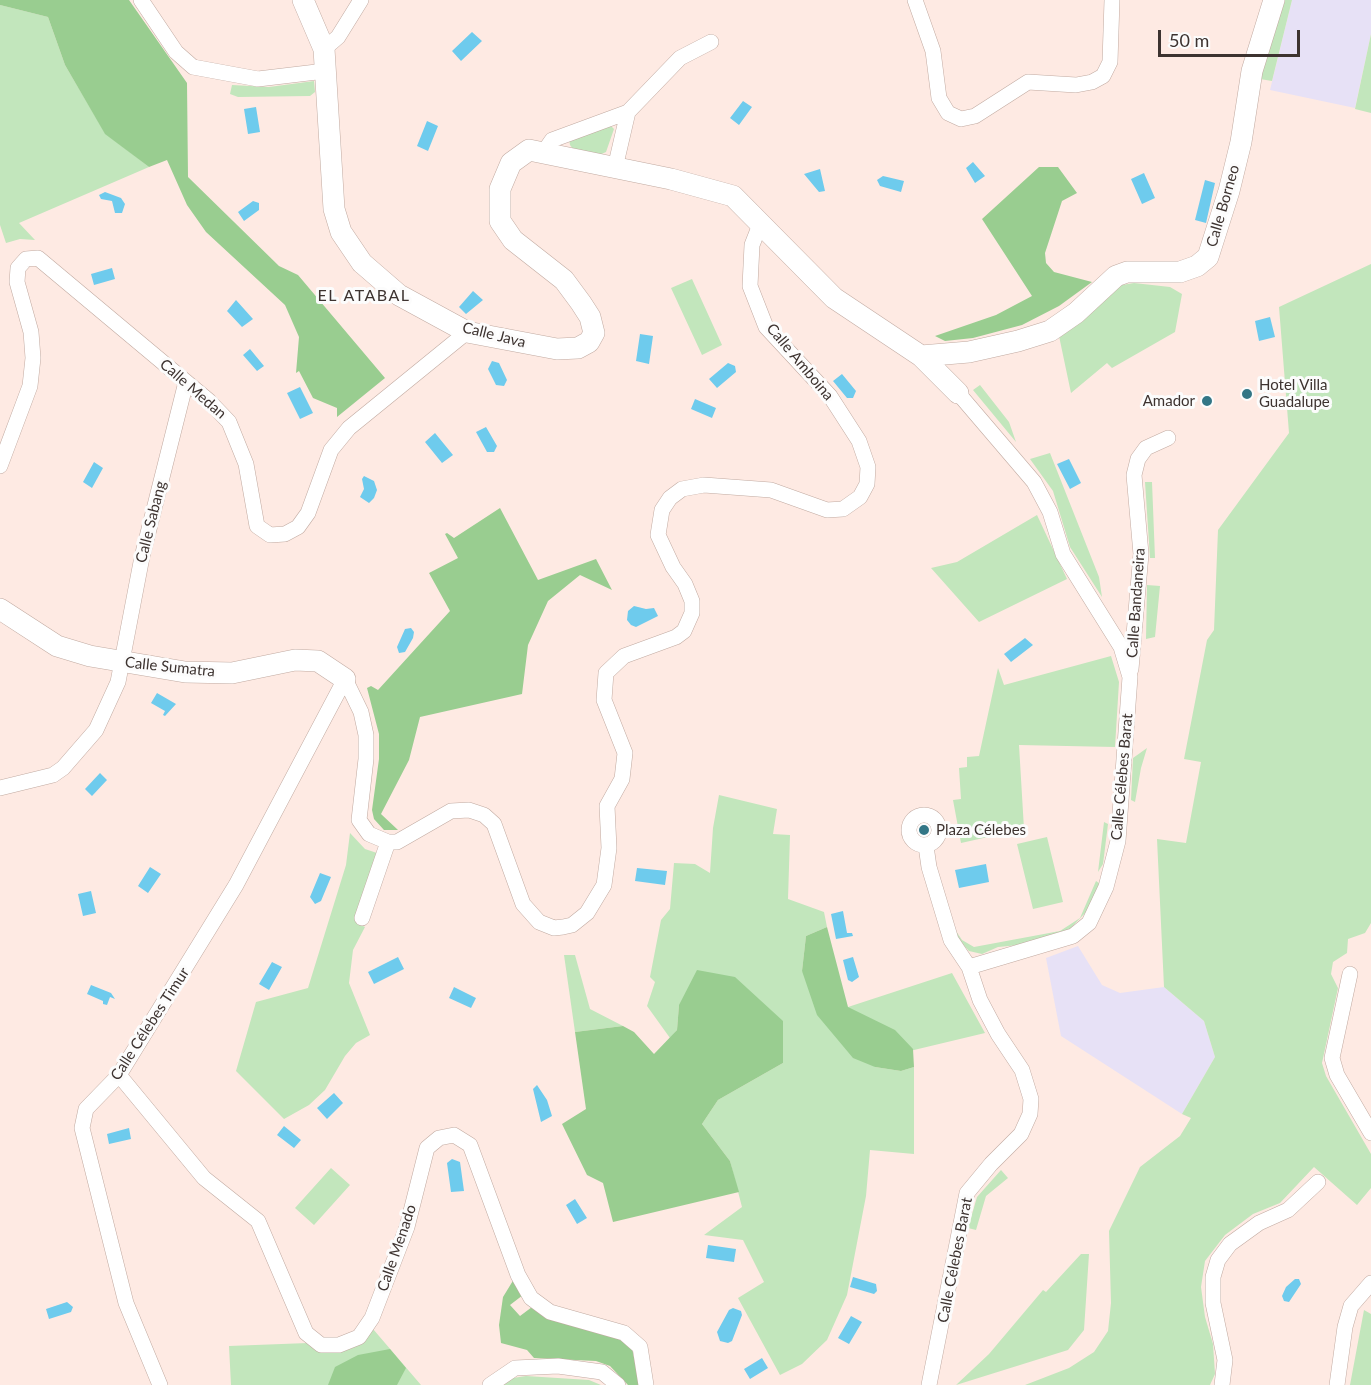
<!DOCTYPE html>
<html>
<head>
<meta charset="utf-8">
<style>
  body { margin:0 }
  #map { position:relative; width:1371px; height:1385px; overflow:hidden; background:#feeae3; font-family:Lato,sans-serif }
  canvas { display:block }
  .scale { position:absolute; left:1158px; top:30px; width:142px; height:27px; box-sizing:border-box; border:3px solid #3d3330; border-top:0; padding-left:8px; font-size:18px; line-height:21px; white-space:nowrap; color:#3d3330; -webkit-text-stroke:4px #fcfcfc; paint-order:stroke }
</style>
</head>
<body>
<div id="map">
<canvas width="1371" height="1385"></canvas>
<div class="scale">50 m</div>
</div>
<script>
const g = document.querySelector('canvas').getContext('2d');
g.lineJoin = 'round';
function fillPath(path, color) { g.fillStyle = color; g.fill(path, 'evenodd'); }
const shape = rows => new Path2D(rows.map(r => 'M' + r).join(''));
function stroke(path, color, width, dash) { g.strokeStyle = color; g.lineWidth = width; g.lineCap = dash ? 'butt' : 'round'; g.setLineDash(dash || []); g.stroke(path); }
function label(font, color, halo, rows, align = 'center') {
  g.font = font + ' Lato,sans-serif'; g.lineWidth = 6; g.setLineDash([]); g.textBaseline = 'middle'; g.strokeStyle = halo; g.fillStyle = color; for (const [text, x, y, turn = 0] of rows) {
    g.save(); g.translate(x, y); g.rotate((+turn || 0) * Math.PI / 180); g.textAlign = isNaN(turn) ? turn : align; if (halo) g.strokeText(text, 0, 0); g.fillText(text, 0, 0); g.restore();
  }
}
fillPath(shape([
  [1292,0,1371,0,1371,34,1355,108,1270,90],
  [1078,946,1102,985,1120,993,1164,987,1204,1021,1215,1057,1182,1114,1061,1036,1046,958]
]), '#e7e1f6');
fillPath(shape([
  [1285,0,1292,0,1272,81,1260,79],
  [0,5,48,17,65,65,105,133,149,167,19,223,35,240,20,239,6,243,0,225],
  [1371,34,1371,113,1355,109],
  [314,81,315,92,310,96,238,97,230,94,232,85,269,87],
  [610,125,614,129,606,152,597,156,573,149,570,145,569,139],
  [1371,264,1371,923,1365,933,1348,939,1347,953,1333,962,1331,974,1338,988,1322,1063,1326,1076,1371,1154,1371,1188,1357,1205,1314,1167,1280,1203,1253,1214,1225,1235,1205,1261,1201,1287,1205,1317,1213,1344,1215,1374,1210,1385,1025,1385,1069,1368,1094,1352,1108,1331,1111,1303,1109,1231,1140,1167,1180,1136,1191,1118,1182,1114,1215,1057,1204,1021,1164,987,1157,839,1186,843,1201,762,1184,759,1207,640,1214,630,1218,530,1289,433,1279,307],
  [692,279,722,345,702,355,671,288],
  [1134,283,1170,287,1182,294,1175,332,1112,368,1107,363,1071,393,1059,336,1116,286],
  [980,385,1009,422,1016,442,973,390],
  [1050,453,1099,577,1102,597,1070,547,1053,491,1030,459],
  [1145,482,1152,482,1155,558,1150,558],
  [1037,515,1067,579,979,622,931,568,957,562],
  [1147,585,1160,586,1155,637,1146,639],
  [1111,656,1119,682,1115,747,1019,745,1024,829,961,843,953,800,961,799,959,768,967,767,967,757,979,756,998,668,1004,685],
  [1147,748,1141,768,1135,802,1131,800,1133,758],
  [719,795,777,809,773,834,790,835,788,899,824,912,827,927,806,936,802,971,875,1067,901,1071,914,1067,914,1154,870,1150,866,1196,847,1295,827,1340,802,1364,780,1375,738,1298,764,1282,743,1240,704,1235,742,1207,730,1161,702,1124,718,1100,783,1063,679,1005,677,1030,670,1038,647,1006,655,982,650,977,661,920,670,909,674,863,695,864,710,873,713,828],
  [1104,822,1108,824,1103,864,1098,872],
  [350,833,365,849,377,853,357,923,365,927,353,950,349,983,370,1035,356,1043,345,1056,325,1090,309,1105,284,1119,236,1071,256,1002,308,988,346,865],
  [1047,837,1063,902,1033,909,1017,844],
  [1096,881,1099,883,1096,893,1088,910,1067,932,1040,943,998,947,982,954,969,951,958,939,956,931,962,940,974,947,1060,931,1080,918],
  [564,955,575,955,590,1009,623,1026,575,1032],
  [952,973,985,1033,868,1061,848,1007],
  [331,1168,350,1185,314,1225,295,1208],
  [1001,1170,1008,1178,986,1196,976,1230,968,1228,977,1197],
  [1081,1254,1089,1254,1084,1330,1068,1350,956,1385,989,1354,1043,1290,1046,1292],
  [1364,1310,1371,1314,1371,1385,1350,1385],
  [373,1329,421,1385,231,1385,229,1346,308,1343,319,1349],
  [526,1376,589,1380,601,1385,502,1385,513,1378]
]), '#c2e6bc');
fillPath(shape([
  [0,0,129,0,187,83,188,177,279,266,298,275,385,378,337,417,337,408,313,398,299,371,296,373,299,337,285,305,206,232,187,205,167,160,149,167,105,134,65,65,48,17,0,5],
  [1039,167,1058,167,1077,193,1062,201,1045,253,1046,263,1054,272,1092,282,1059,306,1022,325,973,338,945,341,935,336,996,315,1032,296,982,219],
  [500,508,538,580,596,559,612,590,580,575,548,601,528,645,522,694,420,717,409,760,381,814,398,830,384,830,374,819,372,810,379,759,379,734,367,688,371,686,378,690,450,611,429,573,458,558,445,534,447,533,454,538],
  [827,927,848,1007,895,1030,913,1049,914,1067,901,1071,875,1067,853,1058,817,1015,802,971,806,936],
  [697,970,735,977,783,1021,783,1063,718,1100,702,1124,730,1161,739,1192,613,1222,603,1183,587,1175,562,1124,586,1109,575,1032,623,1026,634,1032,654,1054,677,1030,679,1005],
  [514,1279,523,1295,510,1305,520,1316,532,1307,615,1336,632,1348,640,1385,628,1385,610,1366,596,1361,534,1358,527,1350,501,1343,499,1325,503,1297],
  [390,1349,406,1368,397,1385,328,1385,335,1367,358,1355]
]), '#99cd90');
fillPath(shape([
  [472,32,482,41,461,61,452,51],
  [743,101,752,107,739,125,730,118],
  [256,107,260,132,248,134,244,109],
  [427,121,438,126,428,151,417,146],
  [973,162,985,176,975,183,966,168],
  [820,169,825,191,819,192,804,174],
  [1144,173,1155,198,1142,204,1131,179],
  [883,176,904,181,901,192,880,186,877,180],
  [1205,180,1215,183,1206,223,1195,220],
  [105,192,121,198,125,204,122,213,115,213,112,201,101,199,99,195],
  [253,201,259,203,259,210,244,221,238,212],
  [112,268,115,279,94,285,91,274],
  [473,291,483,300,466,314,459,307],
  [236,300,253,319,242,327,227,311],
  [1270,317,1275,337,1259,341,1255,321],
  [640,334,653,336,649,364,636,361],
  [250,349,264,366,257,371,243,355],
  [492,361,499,363,507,380,504,386,496,385,488,369],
  [728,363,735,366,736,372,717,388,709,379],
  [842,374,856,391,853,398,847,398,833,381],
  [300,387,313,413,300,419,287,393],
  [695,399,716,408,712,418,691,409],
  [486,427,497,446,494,452,487,452,476,432],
  [435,433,453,455,442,463,425,442],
  [1069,459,1081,483,1070,489,1057,464],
  [94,462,103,468,92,488,83,482],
  [364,476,374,481,377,490,374,498,369,503,360,497,364,489,362,479],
  [634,606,646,609,654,608,658,616,636,627,631,625,627,620,628,611],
  [411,628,414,632,413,638,405,652,399,653,397,647,405,629],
  [1025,638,1033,645,1011,662,1004,654],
  [157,693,176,704,165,716,163,715,165,711,151,703],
  [100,773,107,780,92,796,85,789],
  [986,864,989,882,959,888,955,870],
  [150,867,161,874,148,893,138,886],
  [637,868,667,871,665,885,635,881],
  [320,873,331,877,321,901,315,904,310,897],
  [91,891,96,913,83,916,78,894],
  [843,911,847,933,852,933,853,936,836,939,831,914],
  [398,957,404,969,374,984,368,972],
  [853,957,859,977,852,982,848,980,843,960],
  [272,962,282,967,269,990,259,984],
  [91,985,111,993,115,999,110,997,107,1005,103,1004,103,1001,87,994],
  [454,987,476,998,471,1008,449,998],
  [537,1085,547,1100,552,1116,541,1122,533,1089],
  [334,1093,343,1103,327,1119,317,1108],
  [284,1126,301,1140,294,1148,277,1135],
  [129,1128,131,1139,109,1144,107,1134],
  [452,1159,460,1162,464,1191,451,1192,447,1163],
  [575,1199,587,1218,577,1224,566,1205],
  [708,1245,736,1249,734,1262,706,1258],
  [853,1277,876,1284,877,1291,874,1294,850,1287],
  [1295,1279,1299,1279,1301,1284,1289,1302,1284,1301,1282,1296,1286,1287],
  [67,1302,73,1307,71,1312,49,1319,46,1309],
  [733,1308,741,1311,742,1315,732,1341,728,1343,720,1341,717,1332,729,1310],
  [851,1316,862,1322,849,1344,838,1338],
  [762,1358,768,1368,750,1379,744,1369]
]), '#6ecbed');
const street = shape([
  [141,0,176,52,193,67,258,79,325,71],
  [915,0,933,51,939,98,948,113,961,119,975,116,1028,82,1076,85,1092,82,1103,76,1110,62,1112,0],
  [324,49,338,37,361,0],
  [543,153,552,140,628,112,680,58,711,42],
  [615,168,628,112],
  [958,393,1034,482,1050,512,1063,554,1121,647,1130,677,1118,841,1106,887,1089,923,1073,936,969,967],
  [0,466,30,386,33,358,31,332,17,282,18,268,26,259,38,258,209,401,229,422,246,464,257,526,270,535,285,534,298,527,308,513,331,450,349,428,467,332],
  [1131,669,1141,554,1134,475,1138,459,1146,448,1168,438],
  [345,679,361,712,366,735,366,759,359,820,369,834,388,842,397,842,451,811,469,810,484,815,494,824,523,904,539,922,554,928,563,927,572,925,587,913,604,885,609,848,607,806,622,779,625,753,604,700,606,673,624,656,676,637,684,631,692,613,692,601,685,584,673,567,658,535,662,510,670,498,682,489,704,485,771,490,827,510,843,509,860,497,867,484,868,467,859,441,830,396,766,327,750,286,752,245,761,222],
  [0,788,53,775,63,768,96,730,118,682,142,557,186,382],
  '909 830a15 15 0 1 1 30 0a15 15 0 1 1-30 0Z',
  [926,846,929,867,951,940,969,967,980,1000,998,1034,1022,1070,1031,1099,1030,1114,1021,1134,991,1164,967,1193,929,1385],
  [362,918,388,842],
  [1350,974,1332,1058,1337,1075,1371,1133],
  [119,1075,204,1178,258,1221,306,1333,321,1345,339,1345,359,1337,372,1318,407,1227,427,1148,439,1138,454,1135,470,1145,518,1275,531,1298,550,1312,624,1333,640,1347,646,1385],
  [160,1385,126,1303,82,1128,86,1109,119,1075,236,885,345,679],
  [490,1385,515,1368,558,1366,602,1372,618,1385],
  [1222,1385,1225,1360,1213,1303,1213,1277,1218,1260,1230,1244,1259,1223,1288,1210,1318,1182],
  [1337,1385,1345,1327,1351,1306,1371,1283]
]);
const secondary = shape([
  [303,0,324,49,334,209,341,232,362,263,399,295,467,332,557,349,578,348,589,342,594,333,590,317,581,303,564,280,513,240,500,221,500,189,511,163,529,150,671,179,733,196,834,298,921,356,958,393],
  [921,356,969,352,1018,341,1050,331,1076,313,1116,276,1127,272,1180,272,1197,266,1208,257,1229,191,1241,142,1252,71,1274,0],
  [0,609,57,646,90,656,185,672,232,673,295,660,318,661,345,679]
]);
stroke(street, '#c1aaa1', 16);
stroke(secondary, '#c1aaa1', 22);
stroke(street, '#fff', 15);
stroke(secondary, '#fff', 21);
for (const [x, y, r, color] of [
  [1247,394,6,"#337686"],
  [1207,401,6,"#337686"],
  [924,830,6,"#337686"]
]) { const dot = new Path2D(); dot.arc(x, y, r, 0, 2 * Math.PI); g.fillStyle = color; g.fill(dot); stroke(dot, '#fcfcfc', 2); }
label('15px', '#3d3330', '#fcfcfc', [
  ["Calle Borneo",1223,206,-74],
  ["Calle Java",494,335,14],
  ["Calle Amboina",800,362,50],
  ["Calle Medan",193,389,41],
  ["Calle Sabang",151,522,-76],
  ["Calle Bandaneira",1136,603,-86],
  ["Calle Sumatra",170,667,6],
  ["Calle Célebes Barat",1122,777,-85],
  ["Calle Célebes Timur",150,1024,-57],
  ["Calle Menado",397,1248,-71],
  ["Calle Célebes Barat",955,1260,-79]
]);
label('15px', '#3d3330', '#fcfcfc', [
  ["Hotel Villa",1259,385],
  ["Guadalupe",1259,402],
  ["Amador",1195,401,"right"],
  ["Plaza Célebes",936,830]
], 'left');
g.letterSpacing = '1.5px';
label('16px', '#3d3330', '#fcfcfc', [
  ["EL ATABAL",364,296]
]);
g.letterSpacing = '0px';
</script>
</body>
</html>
